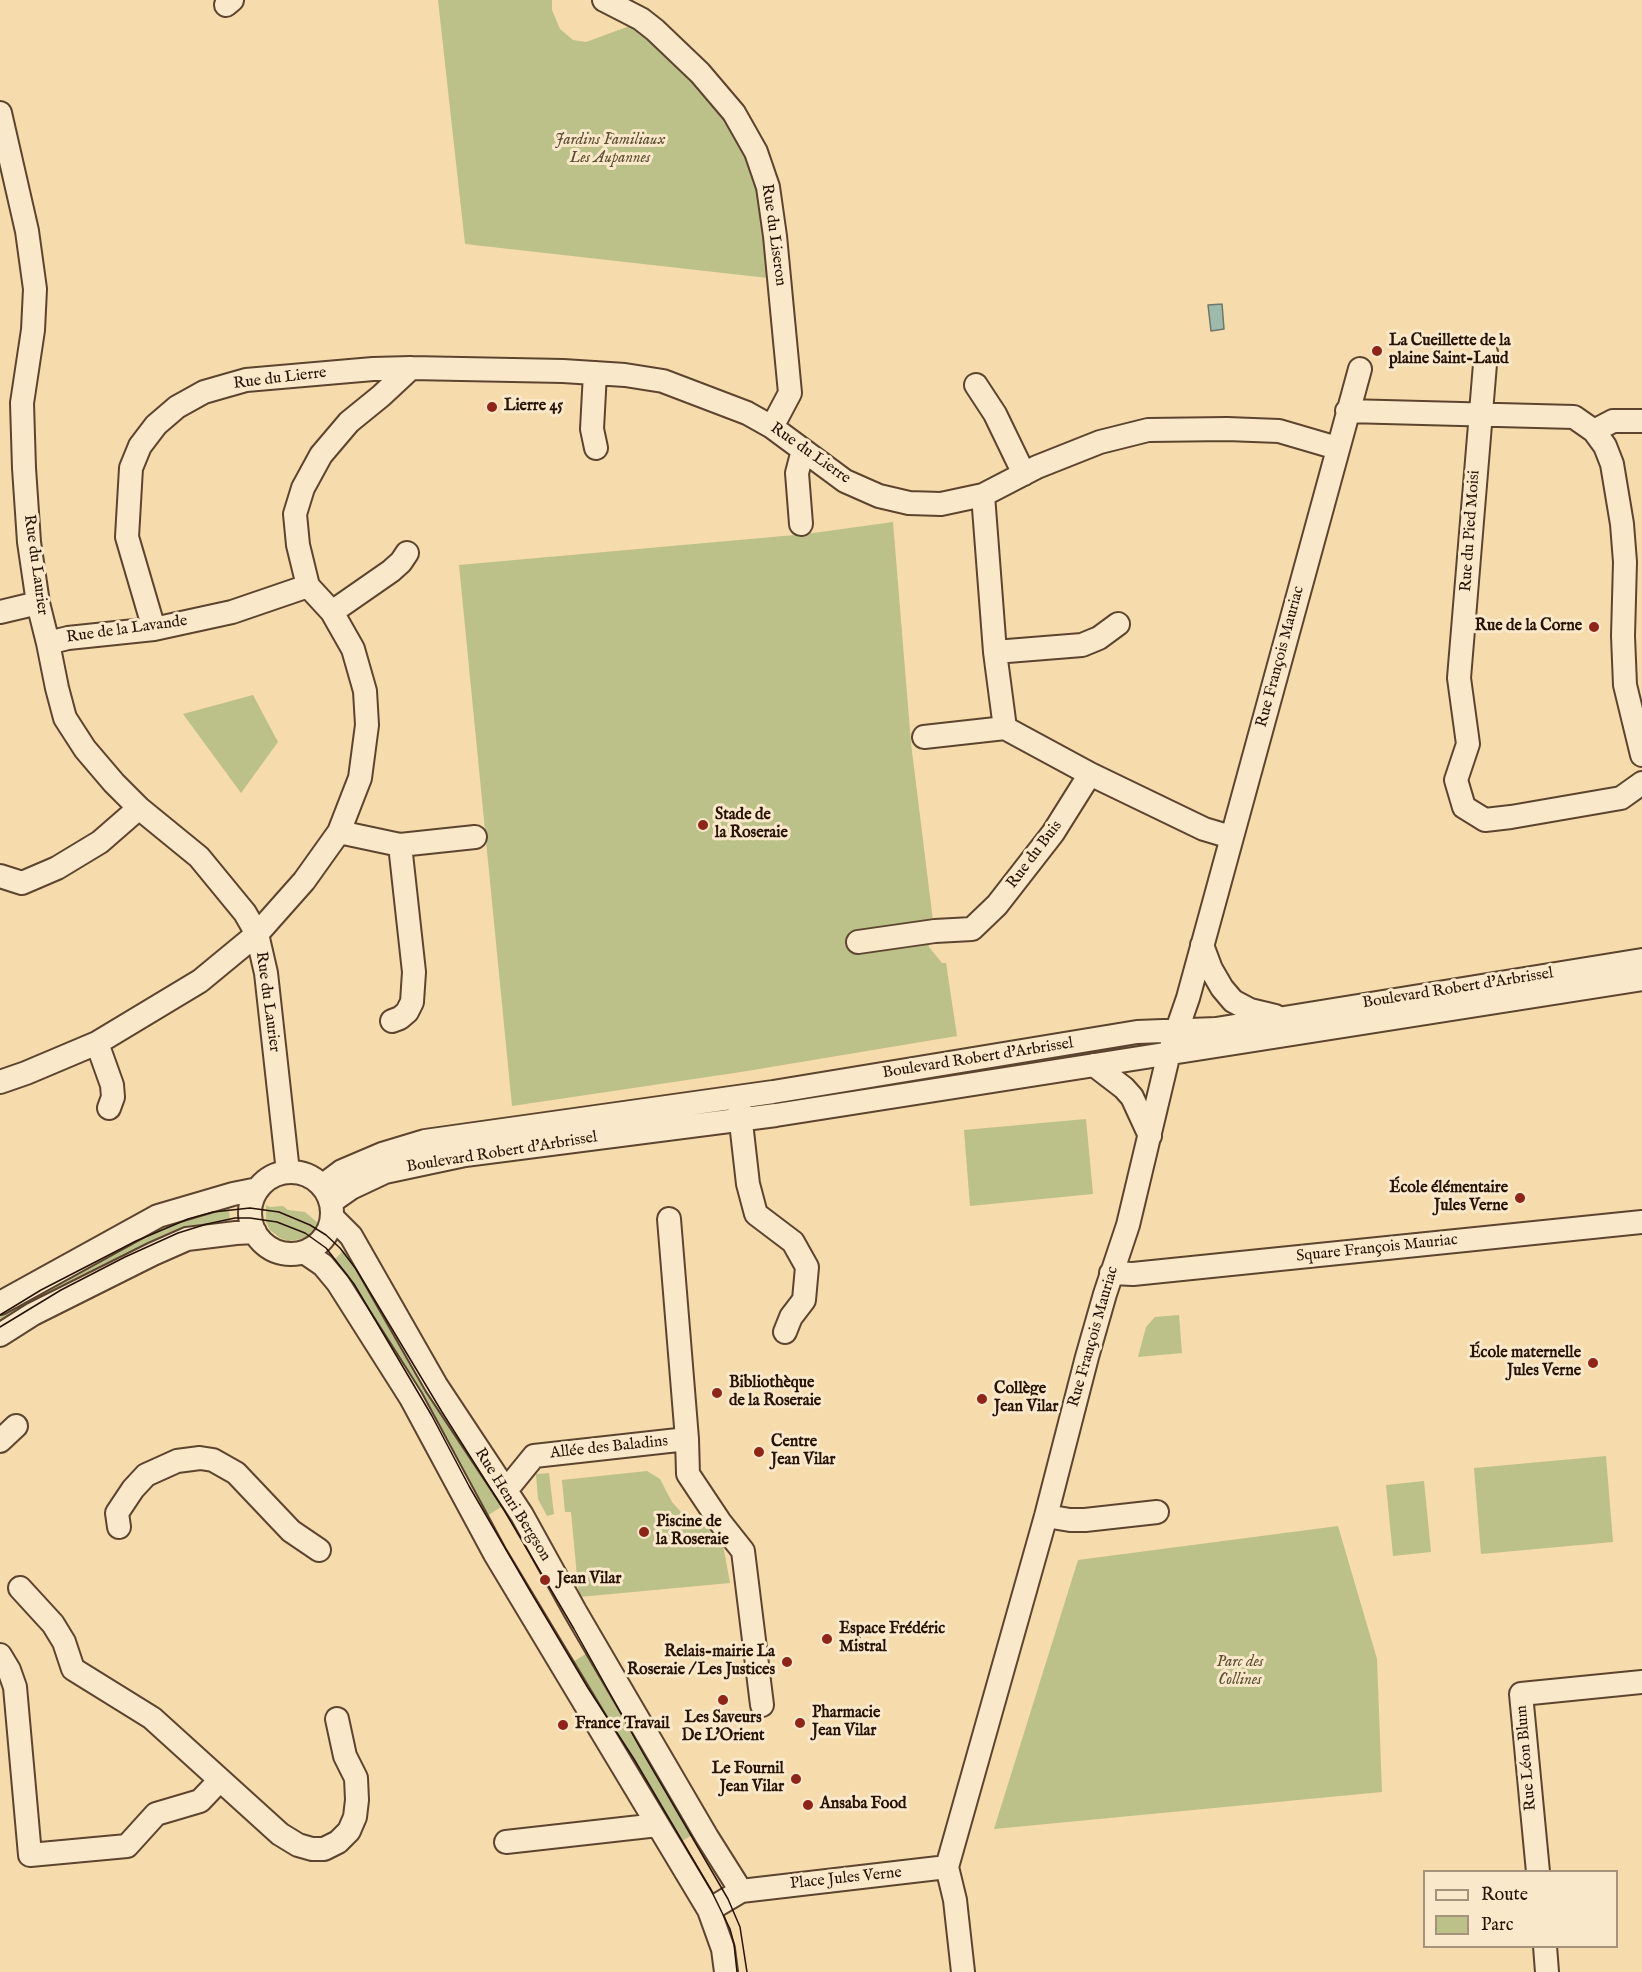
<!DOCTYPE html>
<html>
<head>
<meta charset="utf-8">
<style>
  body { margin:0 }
  #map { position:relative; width:1642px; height:1972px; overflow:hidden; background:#f6dbac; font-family:"IM FELL English",serif }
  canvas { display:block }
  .legend { position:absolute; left:1423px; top:1870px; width:195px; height:78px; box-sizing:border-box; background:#f9e8c9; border:2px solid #a5927b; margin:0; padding:8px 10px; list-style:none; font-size:18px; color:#281205 }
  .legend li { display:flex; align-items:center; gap:12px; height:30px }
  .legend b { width:30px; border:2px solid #a5927b }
</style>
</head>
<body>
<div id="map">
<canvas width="1642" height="1972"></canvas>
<ul class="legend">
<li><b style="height:8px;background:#f9e8c9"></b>Route</li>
<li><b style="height:16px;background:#bcc089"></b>Parc</li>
</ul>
</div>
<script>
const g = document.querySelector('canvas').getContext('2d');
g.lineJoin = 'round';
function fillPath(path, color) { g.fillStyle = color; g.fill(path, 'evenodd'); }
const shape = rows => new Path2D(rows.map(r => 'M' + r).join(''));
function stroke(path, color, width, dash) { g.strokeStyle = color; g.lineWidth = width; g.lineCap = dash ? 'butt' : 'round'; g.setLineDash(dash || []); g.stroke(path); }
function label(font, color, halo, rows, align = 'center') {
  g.font = font + ' "IM FELL English",serif'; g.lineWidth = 6; g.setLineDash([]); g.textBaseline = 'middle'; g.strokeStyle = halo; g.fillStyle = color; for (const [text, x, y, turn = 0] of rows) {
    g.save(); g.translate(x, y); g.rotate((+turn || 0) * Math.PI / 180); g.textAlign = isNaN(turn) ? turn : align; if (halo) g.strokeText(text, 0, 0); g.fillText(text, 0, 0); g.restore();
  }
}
fillPath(shape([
  [438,0,552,0,552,10,560,29,573,40,586,42,635,24,688,72,745,144,761,188,768,278,465,244],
  [893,522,911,743,933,921,927,922,929,947,942,963,946,963,957,1036,741,1072,512,1106,459,565,806,534],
  [253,695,278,742,241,793,183,714],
  [1086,1119,1093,1194,970,1206,964,1130],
  [266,1205,270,1207,283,1206,288,1210,305,1212,318,1223,317,1226,309,1236,301,1239,288,1241,280,1238,270,1230,266,1222],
  [229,1208,230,1221,195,1229,0,1329,0,1313,138,1238,181,1220,211,1210],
  [346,1248,506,1504,482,1519,332,1262],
  [1179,1315,1182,1353,1138,1357,1146,1327,1155,1317],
  [1606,1456,1613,1542,1481,1554,1474,1468],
  [647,1471,660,1479,672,1502,681,1512,692,1520,712,1529,722,1540,730,1583,579,1597,571,1512,565,1512,562,1480],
  [549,1473,554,1514,547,1516,538,1499,536,1474],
  [1424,1481,1431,1552,1393,1556,1386,1485],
  [1338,1526,1377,1659,1382,1792,994,1829,1078,1560],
  [592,1650,697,1832,676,1845,568,1665]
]), '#bcc089');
const water = shape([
  [1222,304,1224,329,1211,331,1208,305,1222,304]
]);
fillPath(water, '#9dbbac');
stroke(water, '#6e7769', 1.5);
const minor = shape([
  [604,0,641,19,655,30,700,73,734,113,756,152,768,187,775,236,790,393,772,427],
  [226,5,232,0],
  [0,113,27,231,35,289,33,330,22,403,24,468,29,542,38,603,48,643,57,688,65,718,85,749,114,783,139,808,199,857,245,913,257,934,266,973,288,1172],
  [1486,352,1459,678,1468,744,1456,780,1464,807,1485,820,1511,817,1621,798,1642,783],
  [595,373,592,429,596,448],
  [976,385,995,414,1024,474],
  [1347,411,1574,417,1594,431,1605,446,1612,464,1622,524,1625,562,1623,636,1625,685,1642,755],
  [1594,431,1613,421,1642,421],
  [983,495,995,652,1005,728,1090,774,1204,829,1231,837],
  [801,524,797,473,803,450],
  [0,612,38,603],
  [332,612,391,571,401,562,407,553],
  [154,629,127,537,131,468,140,446,156,425,177,407,204,392,246,380,373,369,411,368,563,371,625,375,663,381,747,413,772,427,845,481,879,496,909,503,941,504,983,495,1037,467,1100,442,1148,430,1227,429,1279,431,1337,448],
  [48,643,68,638,154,629,232,612,308,586],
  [995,652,1082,645,1099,638,1118,624],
  [924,737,1005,728],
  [339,832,400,845,414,972,412,1002,407,1012,400,1018,392,1021],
  [400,845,475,837],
  [0,876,22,883,57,868,100,842,139,808],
  [858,942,935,931,972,929,997,905,1053,833,1090,774],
  [1202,945,1211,969,1222,988,1233,1001,1250,1010,1275,1016],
  [97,1043,112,1085,113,1097,109,1108],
  [1094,1065,1124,1088,1132,1097,1150,1136],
  [0,1082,26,1073,97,1043,200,981,257,934,304,881,339,832,360,778,367,725,365,691,353,649,332,612,308,586,298,545,295,514,303,488,321,455,349,422,381,396,411,368],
  [739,1105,748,1184,756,1214,793,1242,807,1267,804,1300,791,1317,785,1332],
  '250 1213a41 41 0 1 1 82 0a41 41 0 1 1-82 0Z',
  [322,1186,342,1171,382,1154,425,1141,773,1092,1137,1032,1216,1029,1642,960],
  [331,1202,351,1188,385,1172,465,1155,776,1115,1642,979],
  [332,1217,351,1236,359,1250,436,1385,522,1515,575,1611,707,1837,741,1891],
  [669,1219,687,1439],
  [304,1252,323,1265,338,1283,411,1398,495,1554,709,1910,723,1949,726,1972],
  [1111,1273,1133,1274,1642,1222],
  [0,1303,158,1216,233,1194,258,1189],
  [0,1335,33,1314,153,1254,187,1239,236,1233,255,1232],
  [0,1441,16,1426],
  [512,1483,534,1456,687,1439,688,1474,720,1522,743,1551,762,1705],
  [1046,1516,1070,1520,1085,1520,1157,1512],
  [119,1527,117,1513,133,1489,146,1475,177,1461,200,1458,213,1460,236,1473,291,1531,319,1550],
  [20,1588,53,1624,64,1642,73,1669,152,1718,280,1834,298,1845,312,1849,324,1849,338,1842,349,1831,355,1817,357,1800,356,1778,345,1756,337,1719],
  [0,1655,9,1670,15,1687,30,1855,127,1846,156,1814,200,1801,220,1780],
  [506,1842,658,1825],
  [1538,1872,1521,1694,1642,1682],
  [709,1910,741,1891,947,1867],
  [1545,1946,1547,1972],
  [963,1972,955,1900,947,1867,1046,1516,1087,1357,1105,1294,1128,1225,1169,1053,1188,998,1360,369]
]);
stroke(minor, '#5c442f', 26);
stroke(minor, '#f9e8c9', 22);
stroke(shape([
  [0,1315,41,1290,136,1241,188,1219,213,1212,250,1208,279,1212,310,1225,326,1235,340,1248,356,1269,442,1412,504,1510,574,1629,643,1753,728,1899,740,1927,747,1972],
  [0,1327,61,1290,125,1257,178,1233,207,1224,235,1218,250,1218,277,1222,305,1233,326,1248,354,1284,432,1416,469,1486,529,1589,588,1688,634,1759,711,1890,730,1929,734,1944,737,1972]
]), '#281205', 1.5);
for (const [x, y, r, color] of [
  [1377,351,6,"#8f2418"],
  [492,407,6,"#8f2418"],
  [1594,627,6,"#8f2418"],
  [703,825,6,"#8f2418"],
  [1520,1198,6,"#8f2418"],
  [1593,1363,6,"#8f2418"],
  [717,1393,6,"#8f2418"],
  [982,1399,6,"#8f2418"],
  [759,1452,6,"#8f2418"],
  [644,1532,6,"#8f2418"],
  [545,1580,6,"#8f2418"],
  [827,1639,6,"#8f2418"],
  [787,1662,6,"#8f2418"],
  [723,1700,6,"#8f2418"],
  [800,1723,6,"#8f2418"],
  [563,1725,6,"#8f2418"],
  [796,1779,6,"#8f2418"],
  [808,1805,6,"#8f2418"]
]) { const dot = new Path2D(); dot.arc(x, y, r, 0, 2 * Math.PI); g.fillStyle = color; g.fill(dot); stroke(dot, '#f9e8c9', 2); }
label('italic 16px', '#5c4f33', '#f9e8c9', [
  ["Jardins Familiaux",610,141],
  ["Les Aupannes",610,159],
  ["Parc des",1240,1663],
  ["Collines",1240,1681]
]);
label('16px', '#281205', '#f9e8c9', [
  ["Rue du Liseron",773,235,82],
  ["Rue du Lierre",280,379,-7],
  ["Rue du Lierre",810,454,35],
  ["Rue du Pied Moisi",1471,531,-86],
  ["Rue du Laurier",35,565,82],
  ["Rue de la Lavande",127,630,-8],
  ["Rue François Mauriac",1281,657,-75],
  ["Rue du Buis",1035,855,-53],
  ["Boulevard Robert d'Arbrissel",1458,989,-9],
  ["Rue du Laurier",267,1002,82],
  ["Boulevard Robert d'Arbrissel",978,1059,-9],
  ["Boulevard Robert d'Arbrissel",502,1153,-9],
  ["Square François Mauriac",1377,1249,-6],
  ["Rue François Mauriac",1094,1337,-74],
  ["Allée des Baladins",609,1448,-6],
  ["Rue Henri Bergson",512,1505,58],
  ["Rue Léon Blum",1527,1758,-95],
  ["Place Jules Verne",846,1879,-6]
]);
label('bold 16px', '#281205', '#f9e8c9', [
  ["La Cueillette de la",1389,342],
  ["plaine Saint-Laud",1389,360],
  ["Lierre 45",504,407],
  ["Rue de la Corne",1582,627,"right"],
  ["Stade de",715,816],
  ["la Roseraie",715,834],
  ["École élémentaire",1508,1189,"right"],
  ["Jules Verne",1508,1207,"right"],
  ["École maternelle",1581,1354,"right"],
  ["Jules Verne",1581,1372,"right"],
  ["Bibliothèque",729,1384],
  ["de la Roseraie",729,1402],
  ["Collège",994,1390],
  ["Jean Vilar",994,1408],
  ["Centre",771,1443],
  ["Jean Vilar",771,1461],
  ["Piscine de",656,1523],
  ["la Roseraie",656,1541],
  ["Jean Vilar",557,1580],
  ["Espace Frédéric",839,1630],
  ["Mistral",839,1648],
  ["Relais-mairie La",775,1653,"right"],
  ["Roseraie / Les Justices",775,1671,"right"],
  ["Pharmacie",812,1714],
  ["Jean Vilar",812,1732],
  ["Les Saveurs",723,1719,"center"],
  ["De L'Orient",723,1737,"center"],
  ["France Travail",575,1725],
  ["Le Fournil",784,1770,"right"],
  ["Jean Vilar",784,1788,"right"],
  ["Ansaba Food",820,1805]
], 'left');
</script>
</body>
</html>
